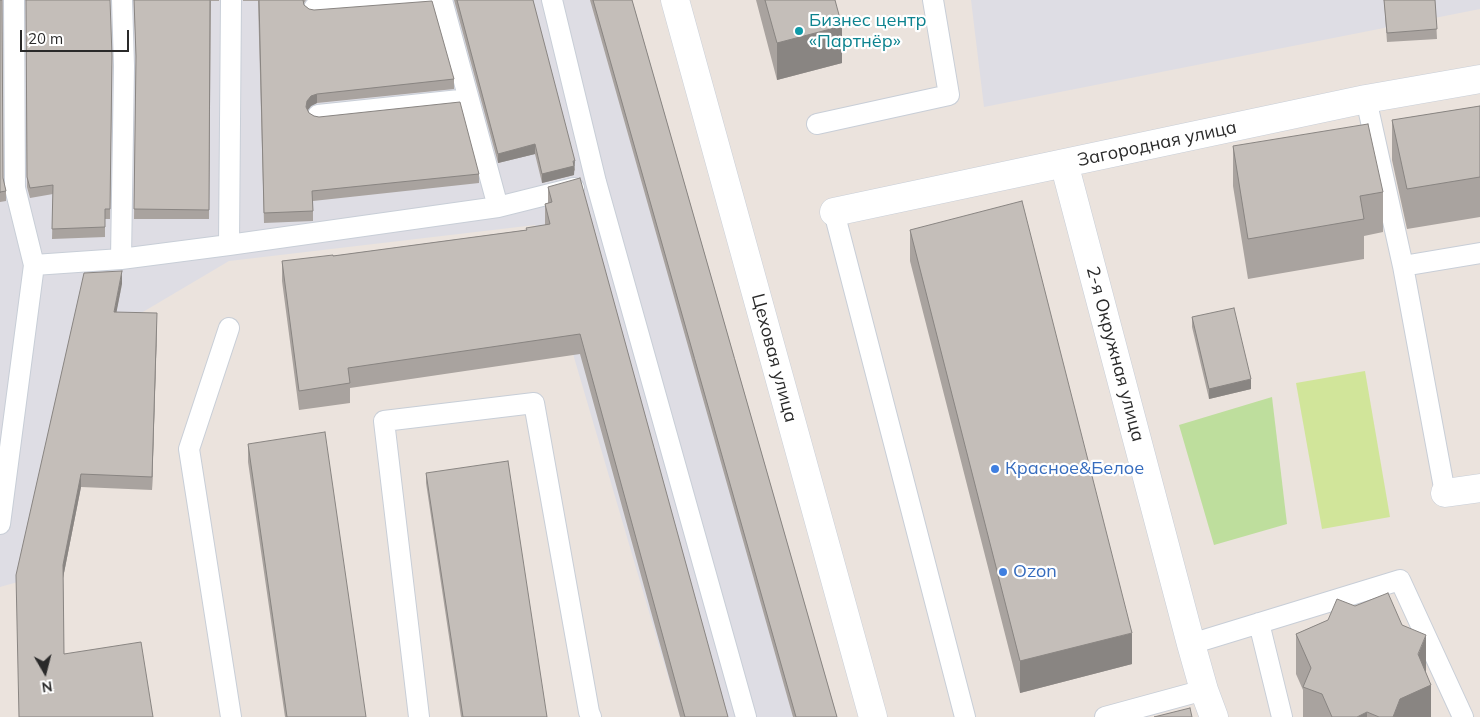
<!DOCTYPE html>
<html>
<head>
<meta charset="utf-8">
<style>
  body { margin:0 }
  #map { position:relative; width:1480px; height:717px; overflow:hidden; background:#ebe3dd; font-family:Mulish,sans-serif }
  canvas { display:block }
  .north { position:absolute; left:20px; top:647px; width:50px; height:50px; -webkit-text-stroke:4px #fff; paint-order:stroke; rotate:172deg; font-size:14px; font-weight:700; line-height:20px; text-align:center; color:#2a2a2a }
  .north::after { content:''; display:block; margin:auto; width:18px; height:22px; background:#2a2a2a; clip-path:polygon(50% 0,100% 100%,50% 72%,0 100%) }
  .scale { position:absolute; left:20px; top:30px; width:109px; height:22px; box-sizing:border-box; border:2px solid #2a2a2a; border-top:0; padding-left:6px; font-size:15px; line-height:18px; white-space:nowrap; color:#2a2a2a; -webkit-text-stroke:4px #fff; paint-order:stroke }
</style>
</head>
<body>
<div id="map">
<canvas width="1480" height="717"></canvas>
<div class="north">N</div>
<div class="scale">20 m</div>
</div>
<script>
const g = document.querySelector('canvas').getContext('2d');
g.lineJoin = 'round';
function fillPath(path, color) { g.fillStyle = color; g.fill(path, 'evenodd'); }
const shape = rows => new Path2D(rows.map(r => 'M' + r).join(''));
function stroke(path, color, width, dash) { g.strokeStyle = color; g.lineWidth = width; g.lineCap = dash ? 'butt' : 'round'; g.setLineDash(dash || []); g.stroke(path); }
function label(font, color, halo, rows, align = 'center') {
  g.font = font + ' Mulish,sans-serif'; g.lineWidth = 4.5; g.setLineDash([]); g.textBaseline = 'middle'; g.strokeStyle = halo; g.fillStyle = color; for (const [text, x, y, turn = 0] of rows) {
    g.save(); g.translate(x, y); g.rotate((+turn || 0) * Math.PI / 180); g.textAlign = isNaN(turn) ? turn : align; if (halo) g.strokeText(text, 0, 0); g.fillText(text, 0, 0); g.restore();
  }
}
fillPath(shape([
  [0,0,630,0,834,717,680,717,535,225,229,261,104,335,53,572,0,587],
  [971,0,1480,0,1480,9,984,107]
]), '#dedde4');
fillPath(shape([
  [1272,397,1287,524,1214,545,1179,425]
]), '#bede9d');
fillPath(shape([
  [1365,371,1390,517,1322,529,1296,383]
]), '#d1e59a');
const lane = shape([
  [442,0,498,207],
  [552,0,596,182,746,717],
  [314,8,427,0],
  [1366,99,1403,266],
  [318,115,469,99],
  [817,124,949,95,933,0],
  [834,212,965,717],
  [229,245,231,0],
  [121,259,124,66,122,0],
  [34,265,121,259,229,245,498,207,574,188],
  [229,328,189,449,231,717],
  [1445,493,1403,266,1480,253],
  [0,524,34,265,15,188,14,0],
  [1259,623,1282,717],
  [1191,644,1400,580,1463,717],
  [419,717,384,421,534,403,589,712,591,717],
  [1105,717,1204,690]
]);
const street = shape([
  [1064,163,1191,644,1204,690,1214,717],
  [834,212,1366,99,1480,79],
  [1445,493,1480,488]
]);
const secondary = shape([
  [675,0,873,717]
]);
stroke(lane, '#c8ced7', 22);
stroke(street, '#c8ced7', 29);
stroke(secondary, '#c8ced7', 29);
stroke(lane, '#fff', 20);
stroke(street, '#fff', 28);
stroke(secondary, '#fff', 28);
fillPath(shape([
  [0,0,3,178,6,191,6,201,0,202],
  [26,0,112,66,110,219,105,219,105,237,52,239,53,194,30,198,27,187],
  [134,0,219,0,219,1,211,1,209,219,134,219,136,63],
  [243,0,306,0,304,3,304,5,309,9,454,79,454,89,317,103,311,106,308,110,309,113,314,116,479,174,479,183,313,201,313,221,264,223,258,1,243,1],
  [454,0,533,0,575,170,574,171,574,175,542,183,535,154,498,163],
  [590,0,632,0,837,717,793,717],
  [756,0,835,0,842,63,777,80],
  [1384,0,1435,0,1437,39,1387,42],
  [1480,106,1480,217,1407,229,1392,160,1392,120],
  [1233,146,1383,192,1383,232,1364,236,1364,259,1248,279,1233,186],
  [548,187,728,717,680,717,580,354,350,388,350,403,299,410,282,281,282,261,333,256,526,230,545,225,545,204,548,203],
  [910,230,1132,664,1020,693,910,261],
  [122,284,116,312,157,326,152,490,81,487,63,578,64,654,19,717],
  [1192,317,1251,389,1209,399,1192,327],
  [248,444,366,717,285,717,248,462],
  [426,473,547,717,461,717,426,483],
  [1355,606,1402,625,1426,672,1431,717,1303,717,1303,690,1296,674,1296,634,1328,620]
]), '#a9a39f');
fillPath(shape([
  [842,26,842,63,777,80,777,43],
  [317,94,317,103,311,106,307,111,306,107,307,101,311,96],
  [535,144,535,154,498,163,498,154],
  [575,161,574,175,542,183,542,174],
  [122,271,122,284,114,325,114,312],
  [157,313,157,326,152,490,152,477],
  [1251,379,1251,389,1209,399,1209,389],
  [81,474,81,487,63,578,63,565],
  [1132,633,1132,664,1020,693,1020,661],
  [1426,635,1426,675,1431,685,1431,717,1393,717],
  [1367,712,1367,717,1357,717]
]), '#898582');
const building = shape([
  [0,0,2,0,3,178,6,191,0,192,0,193,0,0],
  [26,0,110,0,112,56,110,209,105,209,105,227,52,229,53,185,30,188,27,177,26,0],
  [134,0,210,0,209,210,134,209,136,56,134,0],
  [259,0,303,0,304,5,309,9,314,10,432,1,454,79,317,94,311,96,307,101,306,107,309,113,314,116,319,117,460,102,479,174,312,191,313,211,264,213,259,0],
  [457,0,533,0,575,161,573,161,574,166,542,174,535,144,498,154,457,0],
  [593,0,632,0,837,717,796,717,593,0],
  [765,0,835,0,842,26,777,43,765,0],
  [1384,0,1435,0,1437,29,1387,33,1384,0],
  [1480,106,1480,177,1407,189,1392,120,1480,106],
  [1368,124,1383,192,1360,196,1364,219,1248,239,1233,146,1368,124],
  [580,178,728,717,685,717,580,334,348,368,350,383,299,391,282,261,333,255,333,256,527,230,526,228,550,224,545,204,552,202,548,187,580,178],
  [1022,201,1132,633,1020,661,910,230,1022,201],
  [122,271,114,312,157,313,152,477,81,474,63,565,64,654,141,642,153,717,19,717,16,575,84,273,122,271],
  [1234,308,1251,379,1209,389,1192,317,1234,308],
  [325,432,366,717,287,717,248,444,325,432],
  [508,461,547,717,463,717,426,473,508,461],
  [1388,593,1402,625,1426,635,1418,654,1431,685,1400,699,1393,717,1379,717,1367,712,1357,717,1332,717,1322,694,1303,687,1311,668,1296,634,1328,620,1337,599,1355,606,1388,593],
  [1190,708,1192,717,1154,717,1190,708]
]);
fillPath(building, '#c4beb9');
stroke(building, '#898582', 1);
for (const [x, y, r, color] of [
  [799,31,5,"#0f9aa8"],
  [995,469,5,"#3f7fe0"],
  [1003,572,5,"#3f7fe0"]
]) { const dot = new Path2D(); dot.arc(x, y, r, 0, 2 * Math.PI); g.fillStyle = color; g.fill(dot); stroke(dot, '#fff', 2); }
label('18px', '#0d838f', '#fff', [
  ["Бизнес центр",809,21],
  ["«Партнёр»",809,42]
], 'left');
label('18px', '#2a2a2a', '#fff', [
  ["Загородная улица",1157,144,-12],
  ["2-я Окружная улица",1115,354,75],
  ["Цеховая улица",774,358,75]
]);
label('18px', '#366cbe', '#fff', [
  ["Красное&Белое",1005,469],
  ["Ozon",1013,572]
], 'left');
</script>
</body>
</html>
